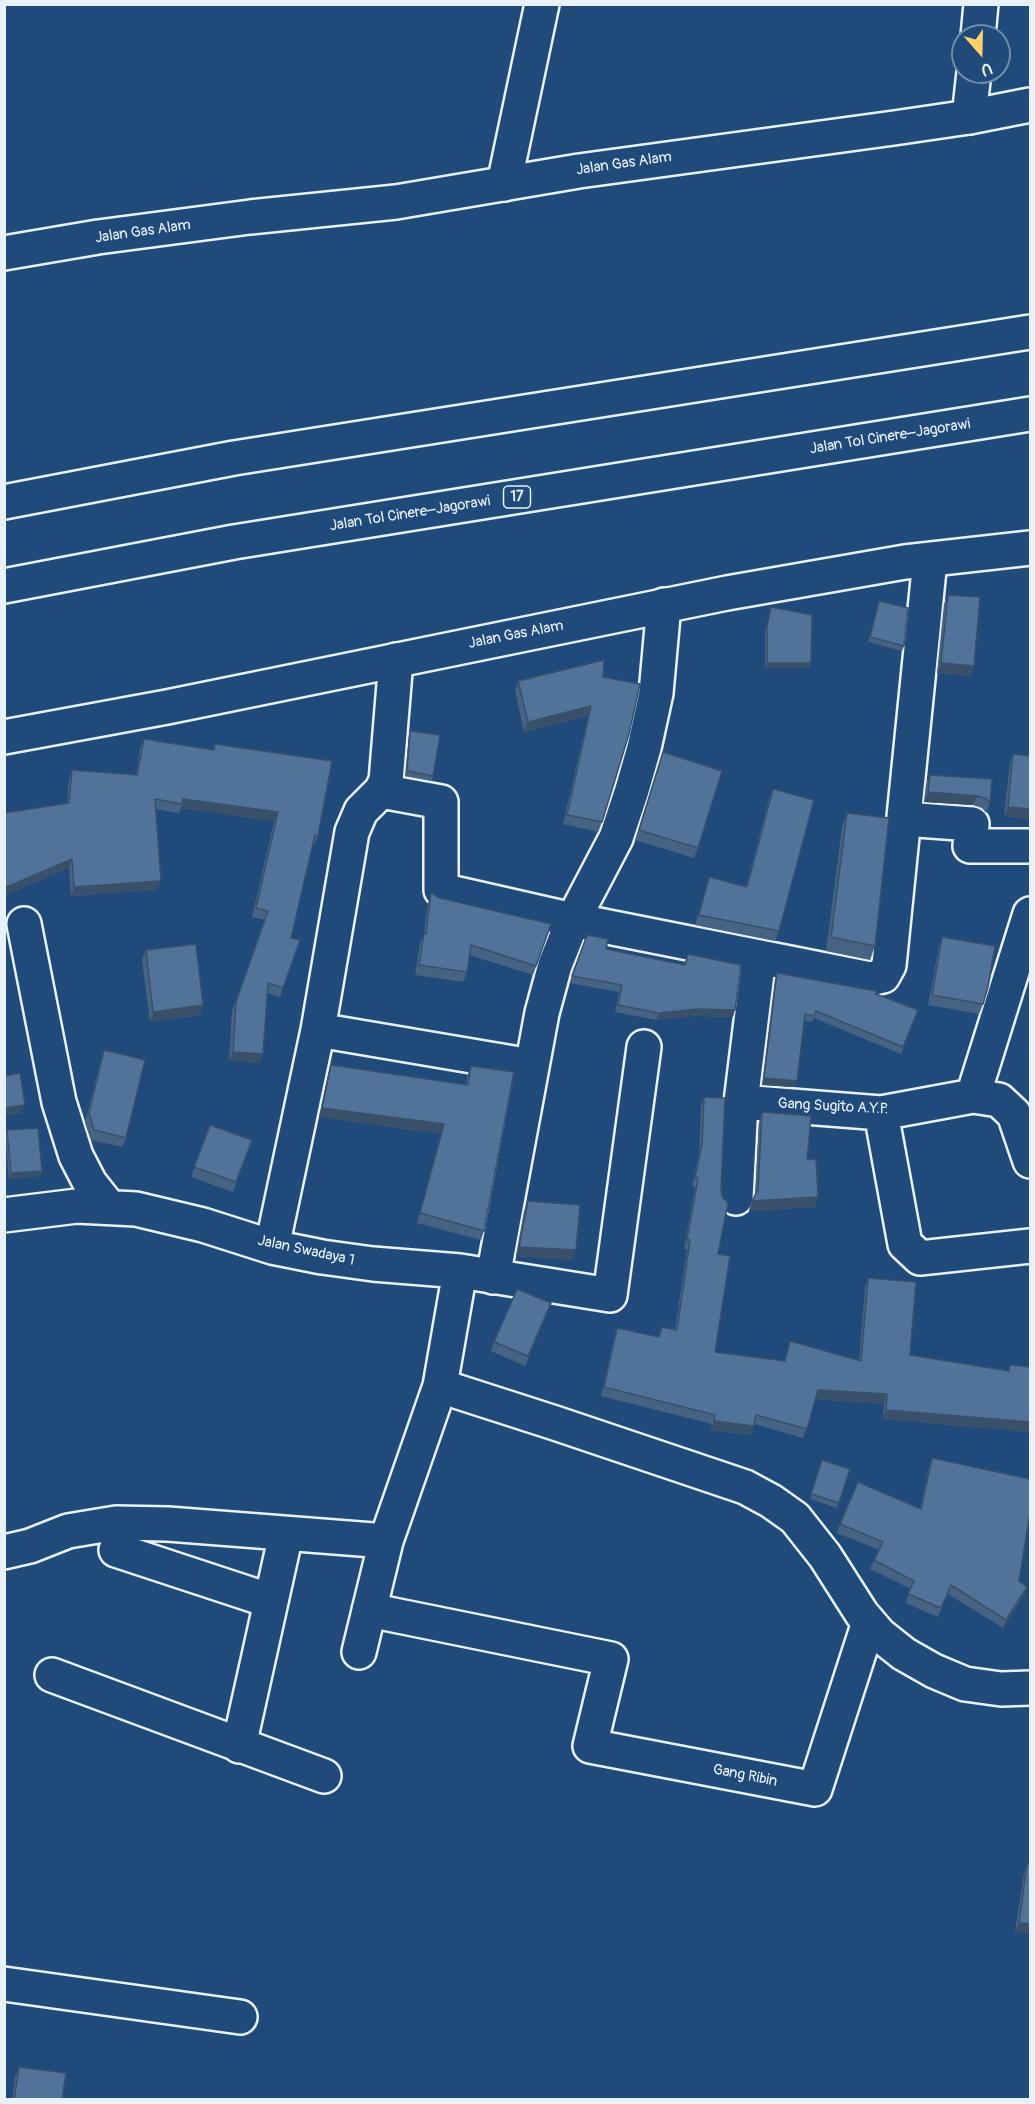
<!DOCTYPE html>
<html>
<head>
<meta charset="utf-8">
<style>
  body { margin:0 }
  #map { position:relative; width:1035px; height:2104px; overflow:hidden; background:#1f4a7a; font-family:Pangolin,sans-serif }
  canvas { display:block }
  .frame { position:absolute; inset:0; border:6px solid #e8f1f8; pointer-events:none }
  .north { position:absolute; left:951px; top:24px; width:60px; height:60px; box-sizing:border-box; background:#1f4a7a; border:2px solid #6f8dac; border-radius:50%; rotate:160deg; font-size:16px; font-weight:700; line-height:24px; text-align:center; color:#e8f1f8 }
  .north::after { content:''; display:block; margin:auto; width:21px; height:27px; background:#ffd166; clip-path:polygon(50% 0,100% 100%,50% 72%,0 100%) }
</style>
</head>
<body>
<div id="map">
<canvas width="1035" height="2104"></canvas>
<div class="frame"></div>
<div class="north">U</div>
</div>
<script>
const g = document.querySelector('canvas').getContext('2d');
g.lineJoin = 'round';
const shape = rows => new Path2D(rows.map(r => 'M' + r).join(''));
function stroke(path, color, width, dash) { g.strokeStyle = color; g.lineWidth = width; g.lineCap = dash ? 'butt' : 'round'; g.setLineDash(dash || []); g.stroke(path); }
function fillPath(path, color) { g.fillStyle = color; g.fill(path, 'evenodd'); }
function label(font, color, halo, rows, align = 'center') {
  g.font = font + ' Pangolin,sans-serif'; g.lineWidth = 6; g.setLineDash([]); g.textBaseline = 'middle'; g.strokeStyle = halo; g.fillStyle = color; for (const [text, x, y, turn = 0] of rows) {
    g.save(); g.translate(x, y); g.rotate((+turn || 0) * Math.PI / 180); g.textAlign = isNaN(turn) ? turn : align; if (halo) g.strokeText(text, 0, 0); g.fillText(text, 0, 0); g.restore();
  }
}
const street = shape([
  [978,36,981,4],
  [969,117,974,72],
  [504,184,542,4],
  [381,791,441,802,441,890,573,920,870,979,883,976,889,965,930,560],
  [904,819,972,824,970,846,1030,846],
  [24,924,59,1102,76,1156,90,1183,109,1207],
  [759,957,741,1102,881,1113,973,1096,999,1100,1014,1114,1030,1161],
  [318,1030,531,1066],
  [973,1096,1030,914],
  [881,1113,905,1244,920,1258,1030,1246],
  [736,1198,741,1102],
  [4,1215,77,1206,136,1209,203,1225,272,1247,322,1257,373,1264,460,1271,610,1295,644,1047],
  [272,1247,318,1030,352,832,361,811,381,791,386,781,396,660],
  [493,1277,542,1013,555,965,573,920,616,838,632,790,644,748,656,693,664,605],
  [440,1386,555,1423,745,1487,771,1501,795,1518,825,1556,862,1614,880,1635,904,1654,934,1671,965,1684,1001,1689,1030,1688],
  [116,1550,271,1601],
  [4,1552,30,1546,68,1531,116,1523,168,1524,386,1541],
  [369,1610,611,1659,590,1746,815,1789,869,1622],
  [359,1652,386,1541,440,1386,460,1271],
  [52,1675,324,1776],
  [239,1746,286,1534],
  [4,1984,240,2017]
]);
const secondary = shape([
  [4,253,98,237,250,217,396,202,579,171,894,128,969,117,1030,105],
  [4,737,167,707,727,593,905,562,1030,548]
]);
const highway = shape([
  [4,502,234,458,1030,332],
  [4,586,234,542,1030,414]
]);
stroke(street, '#e8f1f8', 38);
stroke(secondary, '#e8f1f8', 38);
stroke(highway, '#e8f1f8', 38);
stroke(street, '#1f4a7a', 33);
stroke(secondary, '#1f4a7a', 33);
stroke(highway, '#1f4a7a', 33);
fillPath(shape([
  [948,595,974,666,970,676,937,673,944,604],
  [879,601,904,646,902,651,868,642],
  [771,607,811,663,809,668,765,668,765,631],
  [603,677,602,822,598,832,563,824,588,716,524,732,515,691,518,681],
  [410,731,433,776,432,781,405,776,409,736],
  [144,739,213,750,215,744,318,836,314,845,313,844,291,938,300,940,280,997,267,993,260,1063,229,1061,232,1011,265,920,252,917,274,821,181,808,179,813,156,809,157,890,71,896,69,868,4,896,4,813,67,803,69,779,72,770,136,775,140,748],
  [663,752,698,848,694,858,635,840],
  [1013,754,1030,756,1030,819,1004,816,1010,763],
  [930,775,992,779,990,803,986,813,982,808,973,805,924,802,926,784],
  [773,789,779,931,775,941,695,925,709,877,746,887,769,799],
  [847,813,875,946,870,960,826,951,842,827],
  [431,893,440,898,551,924,533,975,469,955,467,972,463,982,415,975,420,943,424,933,428,903],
  [587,935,606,949,684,965,688,954,733,1017,695,1016,656,1020,615,1012,619,992,570,983],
  [942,937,983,1004,979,1014,928,1005,939,946],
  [146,950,203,1005,200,1015,150,1022,142,960],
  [777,973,876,994,918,1010,901,1054,814,1018,812,1022,804,1021,797,1081,794,1087,762,1085,775,979],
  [104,1050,126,1138,122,1147,91,1140,85,1123,101,1059],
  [331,1065,466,1085,467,1076,471,1066,484,1231,481,1240,417,1223,441,1134,319,1117,328,1075],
  [704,1097,721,1188,715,1352,784,1361,790,1341,859,1360,865,1287,868,1278,910,1355,1008,1371,1010,1365,1030,1367,1030,1432,883,1419,884,1404,816,1399,803,1438,754,1424,751,1435,711,1430,712,1424,601,1396,614,1337,617,1328,658,1337,662,1327,675,1330,687,1249,684,1249,695,1187,692,1186,699,1153,701,1106],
  [762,1112,807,1160,815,1207,749,1211,755,1196,759,1122],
  [210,1125,252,1140,233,1192,191,1177],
  [7,1130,42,1171,40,1176,9,1179,5,1135],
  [528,1201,573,1260,516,1256,524,1211],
  [547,1313,525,1366,491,1351,494,1342],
  [932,1458,1019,1581,1027,1587,1024,1595,1003,1628,948,1594,938,1617,905,1603,911,1589,870,1569,879,1550,837,1533,840,1524,920,1508,929,1467],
  [822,1460,850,1469,837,1508,810,1499],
  [1027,1864,1030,1864,1030,1934,1015,1932,1024,1873],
  [19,2067,62,2100,12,2100,15,2077]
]), '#466384');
fillPath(shape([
  [767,663,811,663,809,668,765,668],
  [941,663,974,666,970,676,937,673],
  [591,706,588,716,524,732,528,722],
  [928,792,977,796,973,805,924,802],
  [183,799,278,812,274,821,181,808],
  [1008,807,1030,809,1030,819,1004,816],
  [72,859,69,868,4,896,4,888],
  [161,881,157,890,71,896,74,887],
  [203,1005,200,1015,150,1022,153,1012],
  [697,1009,735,1010,733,1017,695,1016,656,1020,659,1013],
  [233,1052,263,1054,260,1063,229,1061],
  [764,1078,797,1081,794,1087,762,1085],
  [25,1105,22,1113,4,1116,4,1108],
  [322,1108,444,1124,441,1134,319,1117],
  [42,1171,40,1176,9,1179,11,1173],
  [818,1197,815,1207,749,1211,752,1201],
  [519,1247,576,1250,573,1260,516,1256],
  [818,1390,887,1394,884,1404,815,1399],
  [886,1410,1030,1422,1030,1432,883,1419],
  [714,1421,754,1426,751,1435,711,1430],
  [1027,1587,1024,1595,1003,1628,1006,1620],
  [1019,1923,1030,1924,1030,1934,1015,1932]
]), '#39506b');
const building = shape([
  [948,595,980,597,974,666,941,663,948,595],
  [879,601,908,608,904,646,870,637,879,601],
  [771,607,812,615,811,663,767,663,767,626,771,607],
  [604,660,603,677,640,684,629,734,602,822,567,815,591,706,528,722,518,681,604,660],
  [410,731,440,735,433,776,407,771,410,731],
  [144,739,214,750,215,744,332,761,318,836,315,835,291,938,300,940,283,988,268,983,263,1054,233,1052,236,1002,268,911,256,908,278,812,183,799,182,804,155,799,161,881,74,887,72,859,4,888,4,813,69,803,72,770,137,775,144,739],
  [663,752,722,771,698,848,639,830,663,752],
  [1013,754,1030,756,1030,809,1008,807,1013,754],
  [930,775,992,779,990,803,986,798,977,796,928,792,930,775],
  [773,789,814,800,779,931,699,915,709,877,747,887,773,789],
  [847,813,889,818,875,946,831,937,847,813],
  [431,893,440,898,551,924,536,966,471,945,467,972,419,965,424,933,426,934,431,893],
  [587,935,608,939,606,949,685,965,688,954,741,965,735,1010,697,1009,659,1013,618,1005,622,985,572,976,587,935],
  [942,937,995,946,988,987,983,1004,932,995,942,937],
  [196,944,203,1005,153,1012,146,950,196,944],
  [777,973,876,991,876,994,918,1010,903,1047,816,1011,814,1016,805,1014,797,1081,764,1078,777,973],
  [104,1050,145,1060,126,1138,94,1130,89,1113,104,1050],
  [331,1065,468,1085,471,1066,514,1072,484,1231,420,1213,444,1124,322,1108,331,1065],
  [20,1073,25,1105,4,1108,4,1076,20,1073],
  [704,1097,725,1098,721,1188,722,1197,728,1203,718,1254,730,1256,715,1352,785,1361,790,1341,861,1361,868,1278,916,1282,910,1355,1009,1371,1010,1365,1030,1367,1030,1422,886,1410,887,1394,818,1390,807,1429,756,1415,754,1426,714,1421,715,1415,604,1387,617,1328,659,1337,662,1327,677,1330,690,1240,687,1240,698,1178,695,1177,702,1144,704,1097],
  [762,1112,811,1116,807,1160,816,1159,818,1197,752,1201,758,1189,762,1112],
  [210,1125,252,1140,236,1182,194,1167,210,1125],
  [38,1128,42,1171,11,1173,7,1130,38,1128],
  [528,1201,580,1205,576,1250,519,1247,528,1201],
  [517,1289,551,1303,528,1356,494,1342,517,1289],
  [932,1458,1030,1479,1030,1513,1019,1581,1027,1587,1006,1620,951,1585,941,1608,908,1594,914,1581,874,1560,883,1542,840,1524,858,1482,921,1509,932,1458],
  [822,1460,850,1469,839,1503,811,1494,822,1460],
  [1027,1864,1030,1864,1030,1924,1019,1923,1027,1864],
  [19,2067,66,2073,62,2100,14,2100,19,2067]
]);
fillPath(building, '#517399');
stroke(building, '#39506b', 1.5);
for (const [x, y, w] of [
  [517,497,27]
]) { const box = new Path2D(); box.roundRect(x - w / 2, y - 11, w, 22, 4.5); g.fillStyle = '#1f4a7a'; g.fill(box); stroke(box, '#e8f1f8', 1.5); }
label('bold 14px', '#e8f1f8', null, [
  ["17",517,497]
]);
label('15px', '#e8f1f8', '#1f4a7a', [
  ["Jalan Gas Alam",624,164,-8],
  ["Jalan Gas Alam",143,232,-8],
  ["Jalan Tol Cinere–Jagorawi",890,437,-9],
  ["Jalan Tol Cinere–Jagorawi",410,514,-9],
  ["Jalan Gas Alam",516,635,-11],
  ["Gang Sugito A.Y.P.",833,1107,3],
  ["Jalan Swadaya 1",306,1251,12],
  ["Gang Ribin",745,1776,11]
]);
</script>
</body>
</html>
